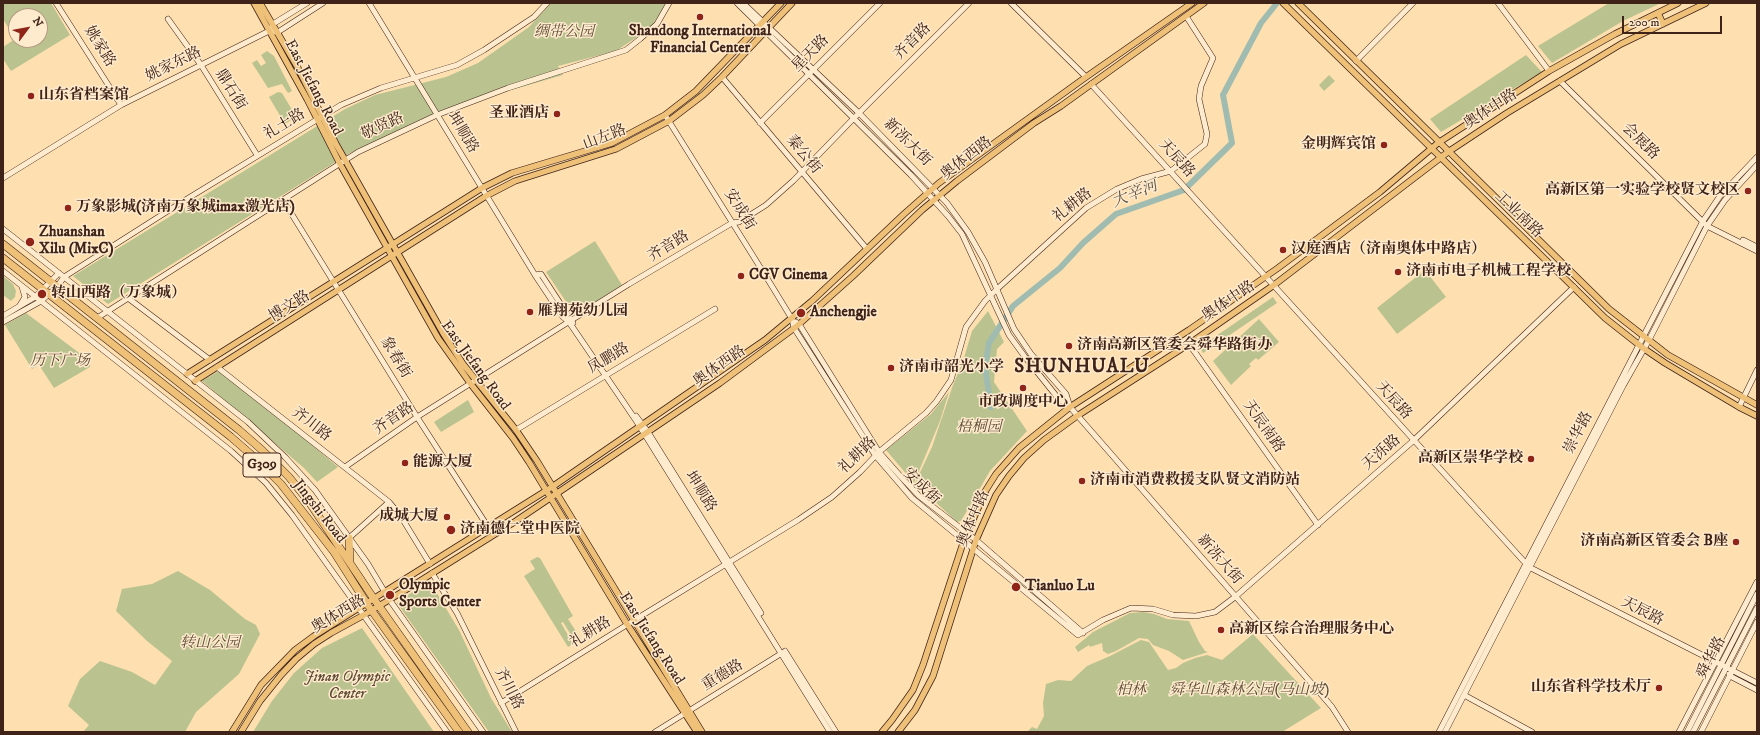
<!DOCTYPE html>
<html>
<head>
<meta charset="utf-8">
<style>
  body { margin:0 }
  #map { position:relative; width:1760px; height:735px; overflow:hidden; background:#fedfb0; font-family:"IM FELL DW Pica",serif }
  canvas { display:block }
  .frame { position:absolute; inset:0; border:4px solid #3f2319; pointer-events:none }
  .north { position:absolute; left:8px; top:8px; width:40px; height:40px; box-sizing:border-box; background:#feeacc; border:1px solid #b29a84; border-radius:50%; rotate:58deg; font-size:11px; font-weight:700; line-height:16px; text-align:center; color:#3f2319 }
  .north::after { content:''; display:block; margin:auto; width:14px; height:18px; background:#8f2418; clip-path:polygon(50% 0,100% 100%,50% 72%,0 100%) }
  .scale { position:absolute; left:1622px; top:16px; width:100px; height:18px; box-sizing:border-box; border:2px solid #3f2319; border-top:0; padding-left:5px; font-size:12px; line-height:14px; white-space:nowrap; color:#3f2319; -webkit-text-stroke:3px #feeacc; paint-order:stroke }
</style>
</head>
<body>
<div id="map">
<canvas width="1760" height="735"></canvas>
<div class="frame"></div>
<div class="north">N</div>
<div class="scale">200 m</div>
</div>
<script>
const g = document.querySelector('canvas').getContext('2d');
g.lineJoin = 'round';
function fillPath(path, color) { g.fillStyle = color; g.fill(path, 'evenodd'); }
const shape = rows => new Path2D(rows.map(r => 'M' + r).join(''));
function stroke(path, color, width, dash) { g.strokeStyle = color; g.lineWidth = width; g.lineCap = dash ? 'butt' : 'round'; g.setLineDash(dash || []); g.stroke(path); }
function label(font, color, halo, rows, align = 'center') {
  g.font = font + ' "IM FELL DW Pica","Noto Serif SC",serif'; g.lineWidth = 3; g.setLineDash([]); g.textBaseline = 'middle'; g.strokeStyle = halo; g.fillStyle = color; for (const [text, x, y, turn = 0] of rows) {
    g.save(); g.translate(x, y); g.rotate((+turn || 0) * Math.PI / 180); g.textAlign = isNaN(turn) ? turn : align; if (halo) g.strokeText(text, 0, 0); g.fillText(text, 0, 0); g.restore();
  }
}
fillPath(shape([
  [3,3,51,3,70,35,11,71,3,59,3,47,15,39,3,19],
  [16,16,40,16,40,40,16,40],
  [551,3,669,3,649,29,616,51,558,66,563,75,442,110,350,153,108,304,73,276,345,109,375,95,446,77,478,63,529,27],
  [1609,3,1661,3,1623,21,1552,63,1538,46],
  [267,51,274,56,292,91,288,93,282,84,268,88,252,63,257,60,261,66,266,63,261,55],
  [1526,55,1542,72,1441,132,1430,119],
  [1329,75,1335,81,1324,91,1319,85],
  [278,92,282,93,294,113,294,118,285,124,269,97],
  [595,241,622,285,575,315,546,272],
  [1425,270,1446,297,1397,334,1377,308],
  [3,276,13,284,16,291,15,297,11,301,3,295],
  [1273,297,1277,303,1203,353,1200,347],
  [988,311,1004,342,997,349,994,382,1027,431,990,471,961,521,957,522,915,483,932,447,953,385,963,361,972,331],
  [26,313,90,361,90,367,54,388,39,365,32,369,5,325],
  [1259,319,1279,342,1258,360,1256,358,1249,364,1251,366,1231,385,1213,361],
  [222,369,338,467,317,482,304,468,202,381],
  [949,392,940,421,914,483,886,450,931,414],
  [468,400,474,412,441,432,434,422],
  [537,557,540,558,573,616,568,619,581,639,576,643,563,622,561,623,573,644,568,647,524,576,535,569,530,561],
  [178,571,210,590,245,619,256,625,260,634,239,674,196,712,185,732,83,732,89,725,68,706,80,679,100,661,132,672,155,685,172,661,147,641,116,611,122,589,152,584],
  [429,580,459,630,491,698,512,732,489,732,397,603],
  [1143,612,1154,614,1167,619,1189,621,1199,642,1205,651,1208,652,1183,660,1169,651,1153,645,1148,639,1139,638,1116,651,1108,654,1103,651,1102,643,1090,647,1089,645,1078,652,1075,647,1093,632,1130,613],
  [362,628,434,732,253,732,272,701,294,673,322,648],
  [1253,634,1321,708,1282,732,1027,732,1032,727,1037,729,1044,716,1043,703,1046,684,1058,680,1071,681,1087,666,1110,656,1141,640,1149,642,1168,670,1176,668,1183,663,1195,658,1207,655,1222,660]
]), '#bac38f');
stroke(shape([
  [991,407,985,367,989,343,1013,306,1060,268,1083,243,1116,214,1184,190,1232,143,1223,95,1261,23,1277,3]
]), '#a0bcb0', 6);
const secondary = shape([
  [56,3,121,105],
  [369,3,535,275,563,317,569,322,635,419,830,732],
  [737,3,911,175,948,216,962,234,1009,335,1025,357,1058,398,1070,407,1320,693,1332,707,1348,732],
  [743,3,859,113,947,203,968,232,985,262,1014,329,1031,354,1066,394,1070,407],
  [1011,3,1086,77],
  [1498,3,1549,71],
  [168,19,201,65,257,155],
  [271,28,273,24,307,3],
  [1356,61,1413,3],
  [722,77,867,249],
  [1560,81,1707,226,1757,251],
  [1091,84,1529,567,1757,683],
  [665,115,770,283,792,319,794,328,875,455,912,498,1078,635,1103,620,1131,608,1153,609,1173,615,1196,616,1215,612,1235,597,1413,441,1574,287],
  [760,123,880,3],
  [3,178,121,105,269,31,278,32,323,3],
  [283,200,417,417,488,527],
  [3,229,248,422,285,457,315,490,368,564,389,599,483,732],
  [1743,240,1757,247],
  [3,271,231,451,266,483,292,515,447,732],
  [535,275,541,274,573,323],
  [128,298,210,360],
  [20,305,25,297,22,287],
  [3,316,35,297,59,273],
  [97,318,358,152,437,115,508,88,626,50,640,39,657,24,669,3],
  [3,322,41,301,57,287,64,277,182,202,341,105,381,88,457,65,484,50,534,17,547,3],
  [796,322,799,324,879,452,902,478,919,496,976,540,1083,633],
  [1189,344,1318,525],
  [217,367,389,502,400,515,430,564],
  [1739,407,1757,370],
  [636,416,648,432,761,613],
  [516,430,715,309],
  [345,467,417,417,629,284,732,223,739,222,766,205,793,181,854,118,969,3],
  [349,538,389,502],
  [432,573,457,613,516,732],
  [785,651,836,732],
  [1729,674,1730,676,1757,690],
  [1464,695,1532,732],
  [501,703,633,621,798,520,832,497,860,472,879,452,926,413,936,402,951,380,966,327,985,301,996,290,1086,208,1117,189,1141,179,1171,171,1205,144,1207,134,1199,99,1201,86,1213,58,1186,16],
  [655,732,782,653],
  [1439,732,1703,221,1720,196,1757,157],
  [1445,732,1623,386,1649,340,1707,226,1725,200,1757,165],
  [1679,732,1757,582],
  [1687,732,1757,594],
  [1693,732,1757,608],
  [1701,732,1757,622]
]);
const primary = shape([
  [254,3,307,99,340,164,438,338,470,383,513,438,529,462,627,624,697,732],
  [260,3,298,68,336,144,443,333,463,364,516,430,537,461,702,732],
  [1283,3,1605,318,1643,348,1665,363,1739,407,1757,416],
  [1298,3,1609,309,1668,355,1757,405],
  [1658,13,1663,24],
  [187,374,482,188,512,173,612,143,665,115,696,91,781,3],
  [195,381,486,196,515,181,616,149,669,121,703,95,722,77,792,3],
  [232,732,261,685,295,650,314,636,552,487,765,340,812,301,904,214,939,183,1086,77,1192,3],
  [241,732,260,701,281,675,296,659,314,644,331,633,364,615,412,586,516,521,720,383,797,326,853,276,922,210,957,181,1034,123,1061,106,1204,3],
  [882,732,892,720,913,690,923,665,964,540,986,490,996,474,1019,448,1070,407,1189,330,1278,268,1380,192,1438,143,1549,71,1615,34,1678,3],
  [898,732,915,710,933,676,976,540,996,495,1009,476,1024,458,1044,440,1077,416,1189,344,1274,285,1448,152,1507,113,1621,44,1706,3]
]);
const highway = shape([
  [3,244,239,430,262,450,289,477,309,502,374,599,468,732],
  [3,258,231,437,254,457,281,484,334,552,367,604,459,732],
  [349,538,350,563]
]);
stroke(secondary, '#3f2319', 6);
stroke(primary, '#3f2319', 7);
stroke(highway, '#3f2319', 8);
stroke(secondary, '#feeacc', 5);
stroke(primary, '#efc078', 5.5);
stroke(highway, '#efc078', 7);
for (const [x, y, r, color] of [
  [700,17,4,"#8f2418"],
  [31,96,4,"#8f2418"],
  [557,114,4,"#8f2418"],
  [1384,145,4,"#8f2418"],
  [1748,191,4,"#8f2418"],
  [68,208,4,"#8f2418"],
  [30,242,5,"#8f2418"],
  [1283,250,4,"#8f2418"],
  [1398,272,4,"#8f2418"],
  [741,276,4,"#8f2418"],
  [42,294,5,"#8f2418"],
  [530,312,4,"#8f2418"],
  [801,313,5,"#8f2418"],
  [1069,346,4,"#8f2418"],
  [891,368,4,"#8f2418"],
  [1023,388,4,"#8f2418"],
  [1531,459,4,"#8f2418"],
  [405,463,4,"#8f2418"],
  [1082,481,4,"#8f2418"],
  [447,517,4,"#8f2418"],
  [451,530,5,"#8f2418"],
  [1736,542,4,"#8f2418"],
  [1016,587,5,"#8f2418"],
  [390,595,5,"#8f2418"],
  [1221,630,4,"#8f2418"],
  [1659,688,4,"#8f2418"]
]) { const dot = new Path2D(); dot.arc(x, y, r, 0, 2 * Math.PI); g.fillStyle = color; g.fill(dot); stroke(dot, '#feeacc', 1.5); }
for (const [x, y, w] of [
  [262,465,38]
]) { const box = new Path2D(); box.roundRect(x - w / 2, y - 12, w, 24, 3); g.fillStyle = '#feeacc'; g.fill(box); stroke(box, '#3f2319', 1); }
label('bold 14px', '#3f2319', null, [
  ["G309",262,465]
]);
label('bold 15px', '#3f2319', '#feeacc', [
  ["Shandong International",700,32,"center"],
  ["Financial Center",700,49,"center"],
  ["山东省档案馆",39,96],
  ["圣亚酒店",549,114,"right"],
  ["金明辉宾馆",1376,145,"right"],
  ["高新区第一实验学校贤文校区",1740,191,"right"],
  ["万象影城(济南万象城imax激光店)",76,208],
  ["Zhuanshan",39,233],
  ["Xilu (MixC)",39,250],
  ["汉庭酒店（济南奥体中路店）",1291,250],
  ["济南市电子机械工程学校",1406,272],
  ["CGV Cinema",749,276],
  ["转山西路（万象城）",51,294],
  ["雁翔苑幼儿园",538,312],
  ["Anchengjie",810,313],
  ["济南高新区管委会舜华路街办",1077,346],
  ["济南市韶光小学",899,368],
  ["市政调度中心",1023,403,"center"],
  ["高新区崇华学校",1523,459,"right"],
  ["能源大厦",413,463],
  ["济南市消费救援支队贤文消防站",1090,481],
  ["成城大厦",439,517,"right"],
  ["济南德仁堂中医院",460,530],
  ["济南高新区管委会 B座",1728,542,"right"],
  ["Olympic",399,586],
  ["Sports Center",399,603],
  ["Tianluo Lu",1025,587],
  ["高新区综合治理服务中心",1229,630],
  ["山东省科学技术厅",1651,688,"right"]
], 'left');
label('italic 15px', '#5e4b36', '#feeacc', [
  ["绸带公园",564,33],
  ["历下广场",60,362],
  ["梧桐园",979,428],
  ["转山公园",210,644],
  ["Jinan Olympic",347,678],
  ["Center",347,695],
  ["柏林",1131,691],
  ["舜华山森林公园(马山坡)",1249,691]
]);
label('15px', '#3f2319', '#feeacc', [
  ["齐音路",913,42,-45],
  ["姚家路",99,47,58],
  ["星天路",811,54,-45],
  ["姚家东路",174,65,-26],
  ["East Jiefang Road",313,88,62],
  ["鼎石街",230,90,58],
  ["奥体中路",1491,110,-33],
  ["礼士路",285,125,-31],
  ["敬贤路",383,127,-25],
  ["坤顺路",462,133,59],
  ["山左路",605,138,-21],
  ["会展路",1640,142,44],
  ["新泺大街",907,143,45],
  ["秦公街",803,155,50],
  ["奥体西路",967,159,-38],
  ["天辰路",1176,159,48],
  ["礼耕路",1073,206,-38],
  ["安成街",739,210,58],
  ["工业南路",1518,215,44],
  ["齐音路",669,247,-31],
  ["奥体中路",1229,302,-34],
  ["博文路",290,307,-32],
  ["象春街",395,358,59],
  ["凤鹏路",609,359,-31],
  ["East Jiefang Road",475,366,54],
  ["奥体西路",720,367,-35],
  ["天辰路",1393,401,48],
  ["齐音路",394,419,-34],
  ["齐川路",311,425,38],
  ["天辰南路",1263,427,55],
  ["崇华路",1579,433,-63],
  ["天泺路",1382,453,-41],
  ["礼耕路",858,456,-44],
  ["安成街",921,487,44],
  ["坤顺路",700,492,58],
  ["Jingshi Road",319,512,52],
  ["奥体中路",974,519,-67],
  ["新泺大街",1219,560,49],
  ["天辰路",1642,612,27],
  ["奥体西路",339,615,-31],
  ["礼耕路",591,633,-32],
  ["East Jiefang Road",651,639,57],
  ["舜华路",1712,658,-63],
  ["重德路",723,676,-31],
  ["齐川路",508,689,63]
]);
label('italic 16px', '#5c5146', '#feeacc', [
  ["大辛河",1135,195,-22]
]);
g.letterSpacing = '1px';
label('bold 19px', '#3f2319', '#feeacc', [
  ["SHUNHUALU",1082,368]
]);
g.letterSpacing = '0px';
</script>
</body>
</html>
